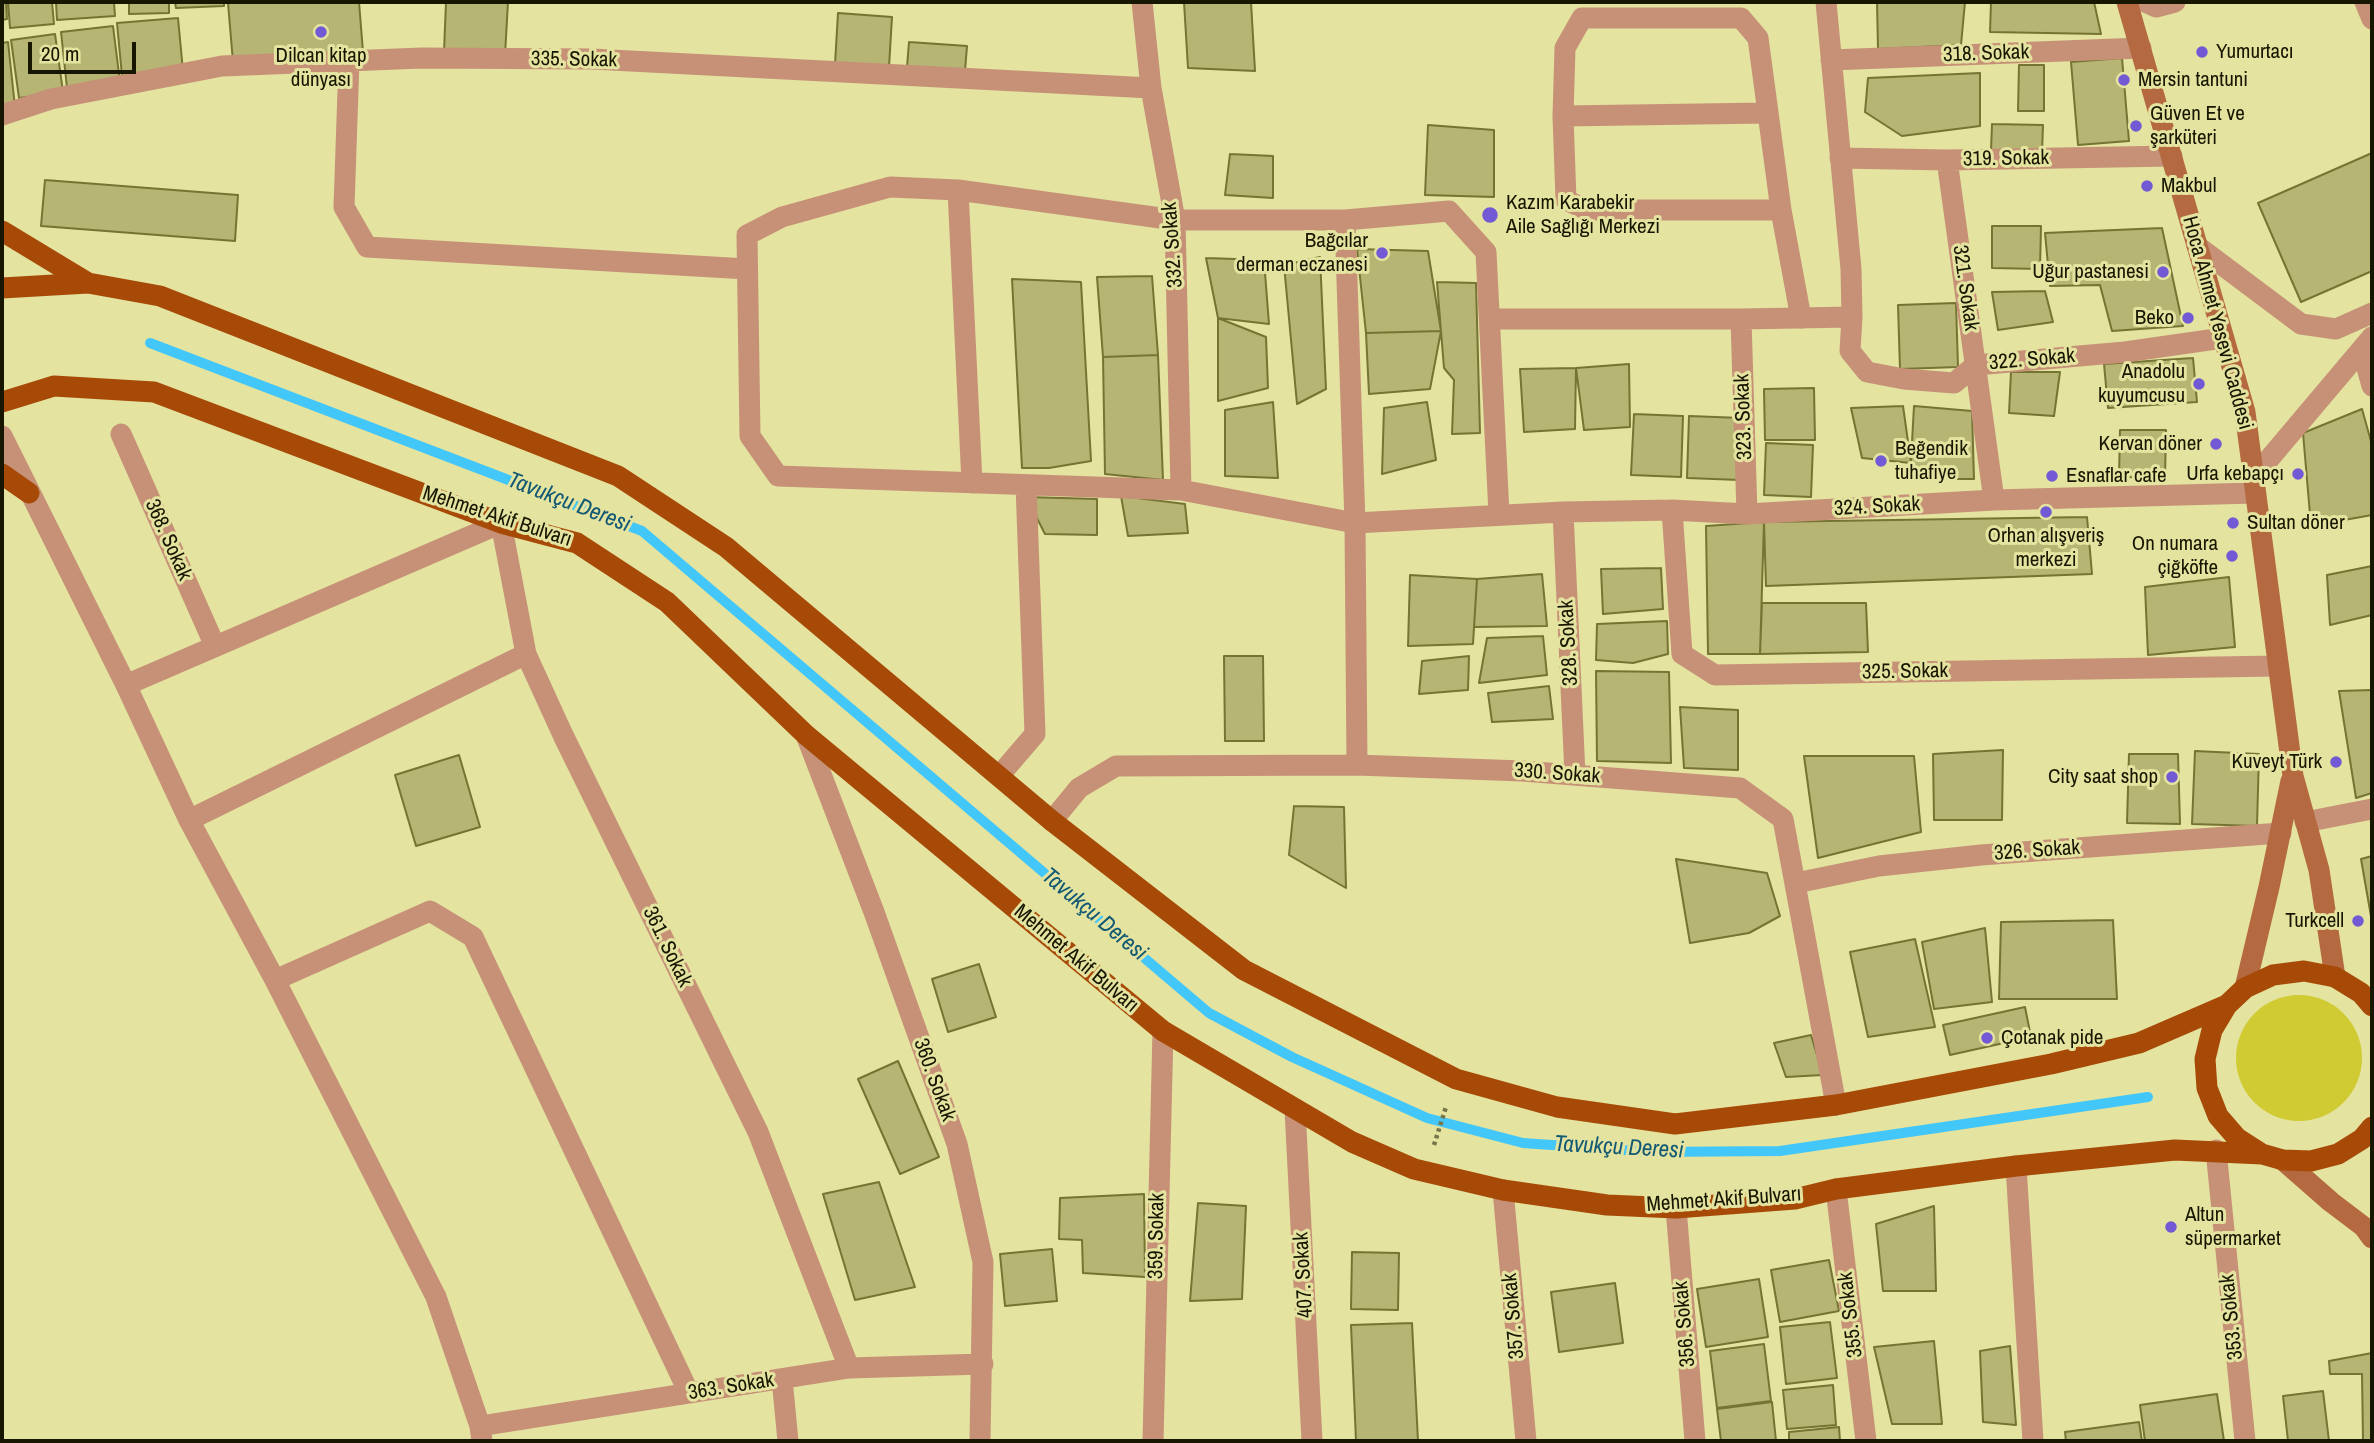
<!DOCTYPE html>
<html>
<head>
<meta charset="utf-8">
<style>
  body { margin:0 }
  #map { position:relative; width:2374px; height:1443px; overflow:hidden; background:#e4e3a0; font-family:"Archivo Narrow",sans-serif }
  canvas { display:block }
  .frame { position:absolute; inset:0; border:4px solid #171600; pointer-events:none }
  .scale { position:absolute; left:28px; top:42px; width:108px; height:32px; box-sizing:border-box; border:4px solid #171600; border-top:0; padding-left:9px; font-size:21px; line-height:24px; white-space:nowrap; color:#171600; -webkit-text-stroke:5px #e4e3a0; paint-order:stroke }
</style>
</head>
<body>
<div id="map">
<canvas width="2374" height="1443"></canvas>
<div class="frame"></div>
<div class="scale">20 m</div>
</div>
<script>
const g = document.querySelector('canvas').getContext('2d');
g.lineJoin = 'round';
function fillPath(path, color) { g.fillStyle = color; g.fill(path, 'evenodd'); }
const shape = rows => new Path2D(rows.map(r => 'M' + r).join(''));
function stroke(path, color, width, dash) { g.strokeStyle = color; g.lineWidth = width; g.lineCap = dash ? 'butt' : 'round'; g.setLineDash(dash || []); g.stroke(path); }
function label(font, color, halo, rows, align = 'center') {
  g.font = font + ' "Archivo Narrow",sans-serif'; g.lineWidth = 6; g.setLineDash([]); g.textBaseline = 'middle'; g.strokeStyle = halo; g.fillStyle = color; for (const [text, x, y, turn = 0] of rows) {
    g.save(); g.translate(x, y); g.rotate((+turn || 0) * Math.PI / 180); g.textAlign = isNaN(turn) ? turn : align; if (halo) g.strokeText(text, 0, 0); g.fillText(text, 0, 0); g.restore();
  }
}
fillPath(shape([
  '2236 1058a63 63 0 1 1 126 0a63 63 0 1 1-126 0Z'
]), '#d0cb32');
stroke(shape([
  [150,343,642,531,1209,1013,1292,1057,1427,1118,1523,1143,1652,1152,1780,1151,2148,1097]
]), '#43c7f8', 10);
const building = shape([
  [2,2,6,2,7,19,2,20,2,2],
  [8,2,52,2,54,24,10,28,8,2],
  [56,2,114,2,115,16,57,20,56,2],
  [129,2,169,2,169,13,129,14,129,2],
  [175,2,224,2,224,6,176,8,175,2],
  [249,2,359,2,363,52,233,62,228,3,249,2],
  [446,2,508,2,505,55,444,52,446,2],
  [1184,2,1251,2,1255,71,1188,68,1184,2],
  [1877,2,1965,2,1961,45,1878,49,1877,2],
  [1991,2,2094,2,2101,34,1990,32,1991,2],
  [838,13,892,17,889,67,835,64,838,13],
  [178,18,183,71,122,76,117,23,178,18],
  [113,26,120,82,67,88,61,32,113,26],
  [55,34,63,92,19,98,11,40,55,34],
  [8,42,15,107,2,109,2,43,8,42],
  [909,42,967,46,965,71,907,67,909,42],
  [2122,58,2129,141,2078,145,2071,62,2122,58],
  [2019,65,2044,65,2044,111,2018,111,2019,65],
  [1980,73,1980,126,1902,136,1865,112,1868,78,1980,73],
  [1992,124,2043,125,2042,153,1991,151,1992,124],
  [1428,125,1494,130,1494,197,1425,195,1428,125],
  [2372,153,2372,271,2301,302,2258,203,2372,153],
  [1230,154,1273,156,1273,198,1225,195,1230,154],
  [45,180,238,195,235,241,41,226,45,180],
  [1992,226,2041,226,2040,269,1992,268,1992,226],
  [2162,228,2183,326,2112,331,2100,285,2050,286,2045,233,2162,228],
  [1357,249,1428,251,1441,331,1366,333,1357,249],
  [1320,257,1326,389,1297,404,1284,265,1320,257],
  [1206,258,1264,260,1269,324,1218,318,1206,258],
  [1152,276,1158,355,1103,357,1097,277,1152,276],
  [1012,279,1081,282,1091,461,1049,468,1022,468,1012,279],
  [1437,282,1476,283,1480,433,1452,434,1454,380,1444,368,1437,282],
  [2045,291,2053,322,1998,330,1992,292,2045,291],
  [1956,303,1958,367,1900,369,1898,305,1956,303],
  [1218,318,1266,337,1268,388,1218,401,1218,318],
  [1441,331,1430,389,1369,394,1366,333,1441,331],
  [1158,355,1163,480,1105,474,1103,357,1158,355],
  [2193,358,2197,402,2108,408,2104,364,2193,358],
  [1629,364,1630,427,1584,430,1576,368,1629,364],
  [1576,368,1575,429,1524,432,1520,369,1576,368],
  [2011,372,2060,372,2054,416,2009,413,2011,372],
  [1814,388,1815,440,1765,440,1764,389,1814,388],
  [1273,402,1278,478,1225,476,1225,410,1273,402],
  [1427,402,1436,460,1382,474,1384,408,1427,402],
  [1903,406,1911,463,1862,458,1851,408,1903,406],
  [1914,406,1972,411,1974,479,1910,479,1914,406],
  [2362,409,2372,445,2372,515,2311,526,2303,433,2362,409],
  [1634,414,1683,416,1681,477,1631,475,1634,414],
  [1689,416,1742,418,1740,480,1687,478,1689,416],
  [2120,430,2166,430,2165,478,2119,477,2120,430],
  [1766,443,1813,445,1811,497,1764,495,1766,443],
  [1121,496,1185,504,1188,533,1128,536,1121,496],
  [1026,497,1097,499,1097,535,1045,534,1026,497],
  [2087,517,2092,574,1766,586,1764,522,2087,517],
  [1764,522,1760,654,1708,654,1706,526,1764,522],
  [2372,566,2372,615,2330,625,2327,575,2372,566],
  [1661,568,1663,609,1603,614,1601,569,1661,568],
  [1542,574,1547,626,1474,627,1477,579,1542,574],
  [1410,575,1477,579,1473,644,1408,646,1410,575],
  [2229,577,2235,647,2148,655,2145,587,2229,577],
  [1762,603,1866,603,1868,652,1760,654,1762,603],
  [1667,621,1668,654,1633,663,1596,660,1597,624,1667,621],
  [1543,636,1547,675,1479,683,1487,638,1543,636],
  [1224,656,1263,656,1264,741,1225,741,1224,656],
  [1469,656,1468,690,1419,694,1422,661,1469,656],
  [1596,671,1669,672,1671,763,1597,761,1596,671],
  [1549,686,1553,719,1492,722,1488,693,1549,686],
  [2372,690,2372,793,2356,798,2339,691,2372,690],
  [1680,707,1738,710,1738,770,1684,768,1680,707],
  [2003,750,2002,820,1934,820,1933,754,2003,750],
  [2195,751,2259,754,2257,826,2192,824,2195,751],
  [2129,754,2178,754,2180,824,2127,823,2129,754],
  [459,755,480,827,416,846,395,775,459,755],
  [1804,756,1914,756,1921,832,1818,858,1804,756],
  [1294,806,1344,807,1346,888,1289,855,1294,806],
  [2372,856,2372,922,2361,859,2372,856],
  [1676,859,1767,873,1780,916,1749,933,1690,943,1676,859],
  [2113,920,2117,999,1999,999,2001,922,2113,920],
  [1985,928,1992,1002,1934,1009,1922,942,1985,928],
  [1915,939,1935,1027,1868,1037,1850,952,1915,939],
  [979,964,996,1017,948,1032,932,979,979,964],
  [2025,1007,2031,1037,1950,1055,1943,1025,2025,1007],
  [1811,1035,1823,1075,1786,1077,1774,1043,1811,1035],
  [898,1061,939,1157,900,1174,858,1079,898,1061],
  [879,1182,915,1287,855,1300,823,1194,879,1182],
  [1144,1194,1145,1277,1083,1273,1082,1240,1059,1239,1060,1198,1144,1194],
  [1198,1203,1246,1206,1242,1299,1190,1301,1198,1203],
  [1934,1206,1936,1291,1883,1291,1876,1224,1934,1206],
  [1052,1249,1057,1301,1005,1306,1000,1254,1052,1249],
  [1352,1252,1399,1253,1398,1310,1351,1309,1352,1252],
  [1829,1260,1839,1311,1780,1322,1771,1270,1829,1260],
  [1759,1279,1768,1337,1706,1347,1697,1289,1759,1279],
  [1615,1283,1623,1343,1559,1352,1551,1292,1615,1283],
  [1830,1322,1837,1378,1786,1384,1780,1327,1830,1322],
  [1412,1323,1418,1441,1356,1441,1351,1325,1412,1323],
  [1934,1341,1942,1424,1892,1424,1874,1347,1934,1341],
  [1764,1344,1771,1401,1717,1408,1710,1351,1764,1344],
  [2010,1346,2016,1425,1983,1422,1980,1351,2010,1346],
  [2372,1353,2372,1441,2360,1441,2363,1440,2362,1374,2330,1374,2329,1361,2372,1353],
  [1833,1385,1836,1425,1787,1429,1783,1390,1833,1385],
  [2323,1391,2329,1441,2288,1441,2283,1396,2323,1391],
  [2217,1394,2224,1441,2145,1441,2140,1405,2217,1394],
  [1772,1402,1776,1441,1721,1441,1717,1409,1772,1402],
  [2139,1422,2142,1441,2066,1441,2065,1432,2139,1422],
  [1839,1427,1840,1441,1789,1441,1789,1432,1839,1427]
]);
fillPath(building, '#b6b573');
stroke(building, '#767433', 2);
stroke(shape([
  [1434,1145,1446,1107]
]), '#77764b', 4.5, [3.5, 3.5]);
stroke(shape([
  [1563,116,1767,113],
  [1781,210,1587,210,1566,200,1563,116,1565,48,1582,18,1741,18,1758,38,1781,210,1801,318]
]), '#c69177', 21);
stroke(shape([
  [1142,2,1151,88,1175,220,1181,490],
  [2145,2,2156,7,2175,2],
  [2365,2,2372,19],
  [1831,60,2141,48],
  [349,61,344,207,367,247,747,269],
  [2,115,51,99,222,66,422,58,592,59,1151,88],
  [1840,158,1947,160,2172,156],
  [1947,160,1994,500],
  [958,190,972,483],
  [1345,220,1355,523,1357,765],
  [2197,246,2301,324,2336,329,2372,313],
  [1852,317,1850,351,1867,372,1904,379,1954,383,1976,365,2125,352,2223,338],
  [1490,319,1741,319,1852,317,1851,269,1826,2],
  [1741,319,1747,514],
  [2362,350,2372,386],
  [121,434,215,646],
  [2,436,126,685,189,820,275,980,436,1297,480,1426,482,1441],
  [2253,478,2372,337],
  [1672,510,1682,654,1715,675,2278,666],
  [1563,512,1575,775],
  [1499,514,1486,252,1449,211,1345,220,1175,220,958,190,890,187,782,217,747,235,750,436,778,476,1181,490,1355,523,1563,512,1672,510,1747,514,1994,500,2255,493],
  [126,685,501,523,526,654,563,735,758,1132,849,1368],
  [806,735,874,912,957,1144,983,1262,980,1441],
  [999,776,1035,734,1026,485],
  [189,820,526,654],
  [1052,821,1079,788,1116,766,1357,765,1522,771,1740,788,1783,819,1836,1105],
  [2305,822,2372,809],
  [1796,883,1879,866,1981,855,2281,833],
  [275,980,430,911,473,937,689,1393],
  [1295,1109,1312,1441],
  [2216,1150,2245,1441],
  [2016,1166,2033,1441],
  [1836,1189,1866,1441],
  [1503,1190,1526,1441],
  [1676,1208,1695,1441],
  [782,1379,788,1441],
  [480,1426,849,1368,983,1364],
  [1153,1441,1163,1031]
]), '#c69177', 21);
stroke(shape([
  [2127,2,2245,412,2293,776,2319,870,2335,977],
  [2245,988,2269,887,2291,781],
  [2283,1160,2331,1202,2364,1227,2372,1238]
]), '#b56941', 21);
stroke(shape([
  [2,231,88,283],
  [2,288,88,283,160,296,618,476,726,547,1052,821,1244,970,1456,1079,1557,1107,1675,1124,1836,1105,2051,1064,2139,1043,2227,1005],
  [2,402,54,386,154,392,501,523,577,543,667,602,806,735,1163,1031,1352,1142,1414,1169,1503,1190,1607,1205,1676,1208,1795,1199,1836,1189,2016,1166,2175,1150,2262,1154],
  [2,474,29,493],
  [2372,1006,2361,993,2335,977,2304,971,2273,975,2245,988,2227,1005,2212,1030,2205,1059,2207,1088,2218,1116,2237,1138,2262,1154,2283,1160,2311,1161,2338,1154,2362,1139,2372,1127]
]), '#a74a08', 21);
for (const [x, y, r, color] of [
  [321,32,7,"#715ad4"],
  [2202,52,7,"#715ad4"],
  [2124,80,7,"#715ad4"],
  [2136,126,7,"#715ad4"],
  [2147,186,7,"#715ad4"],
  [1490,215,9,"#715ad4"],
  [1382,253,7,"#715ad4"],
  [2163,272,7,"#715ad4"],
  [2188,318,7,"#715ad4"],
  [2199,384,7,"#715ad4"],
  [2216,444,7,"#715ad4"],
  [1881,461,7,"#715ad4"],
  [2298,474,7,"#715ad4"],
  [2052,476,7,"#715ad4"],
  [2046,512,7,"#715ad4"],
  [2233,523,7,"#715ad4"],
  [2232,556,7,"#715ad4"],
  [2336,762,7,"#715ad4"],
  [2172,777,7,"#715ad4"],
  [2358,921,7,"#715ad4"],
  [1987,1038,7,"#715ad4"],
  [2171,1227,7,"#715ad4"]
]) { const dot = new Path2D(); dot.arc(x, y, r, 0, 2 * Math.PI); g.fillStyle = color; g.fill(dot); stroke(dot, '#e4e3a0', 2.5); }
label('21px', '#171600', '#e4e3a0', [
  ["Yumurtacı",2216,52],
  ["Dilcan kitap",321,56,"center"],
  ["dünyası",321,80,"center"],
  ["Mersin tantuni",2138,80],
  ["Güven Et ve",2150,114],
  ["şarküteri",2150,138],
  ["Makbul",2161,186],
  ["Kazım Karabekir",1506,203],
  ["Aile Sağlığı Merkezi",1506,227],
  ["Bağcılar",1368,241,"right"],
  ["derman eczanesi",1368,265,"right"],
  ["Uğur pastanesi",2149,272,"right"],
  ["Beko",2174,318,"right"],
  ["Anadolu",2185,372,"right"],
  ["kuyumcusu",2185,396,"right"],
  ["Kervan döner",2202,444,"right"],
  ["Beğendik",1895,449],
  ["tuhafiye",1895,473],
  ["Urfa kebapçı",2284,474,"right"],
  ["Esnaflar cafe",2066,476],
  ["Sultan döner",2247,523],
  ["Orhan alışveriş",2046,536,"center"],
  ["merkezi",2046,560,"center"],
  ["On numara",2218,544,"right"],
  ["çiğköfte",2218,568,"right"],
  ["Kuveyt Türk",2322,762,"right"],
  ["City saat shop",2158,777,"right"],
  ["Turkcell",2344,921,"right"],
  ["Çotanak pide",2001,1038],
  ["Altun",2185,1215],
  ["süpermarket",2185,1239]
], 'left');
label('21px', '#171600', '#e4e3a0', [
  ["318. Sokak",1986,54,-2],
  ["335. Sokak",574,60,1],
  ["319. Sokak",2006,159,-1],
  ["332. Sokak",1173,245,-94],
  ["321. Sokak",1965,288,82],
  ["Hoca Ahmet Yesevi Caddesi",2217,323,75],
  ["322. Sokak",2032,360,-5],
  ["323. Sokak",1744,417,-92],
  ["324. Sokak",1877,507,-3],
  ["Mehmet Akif Bulvarı",497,517,18],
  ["368. Sokak",168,540,66],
  ["328. Sokak",1569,643,-93],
  ["325. Sokak",1905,672,-1],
  ["330. Sokak",1557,774,4],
  ["326. Sokak",2037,851,-4],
  ["361. Sokak",667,947,64],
  ["Mehmet Akif Bulvarı",1076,959,40],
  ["360. Sokak",934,1080,70],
  ["Mehmet Akif Bulvarı",1724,1200,-4],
  ["359. Sokak",1157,1236,-89],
  ["407. Sokak",1304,1275,-93],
  ["355. Sokak",1851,1315,-97],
  ["357. Sokak",1514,1316,-95],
  ["353. Sokak",2232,1317,-96],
  ["356. Sokak",1685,1324,-95],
  ["363. Sokak",731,1387,-9]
]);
label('italic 23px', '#125973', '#e4e3a0', [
  ["Tavukçu Deresi",569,503,21],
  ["Tavukçu Deresi",1094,915,40],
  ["Tavukçu Deresi",1619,1148,3]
]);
</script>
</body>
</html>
